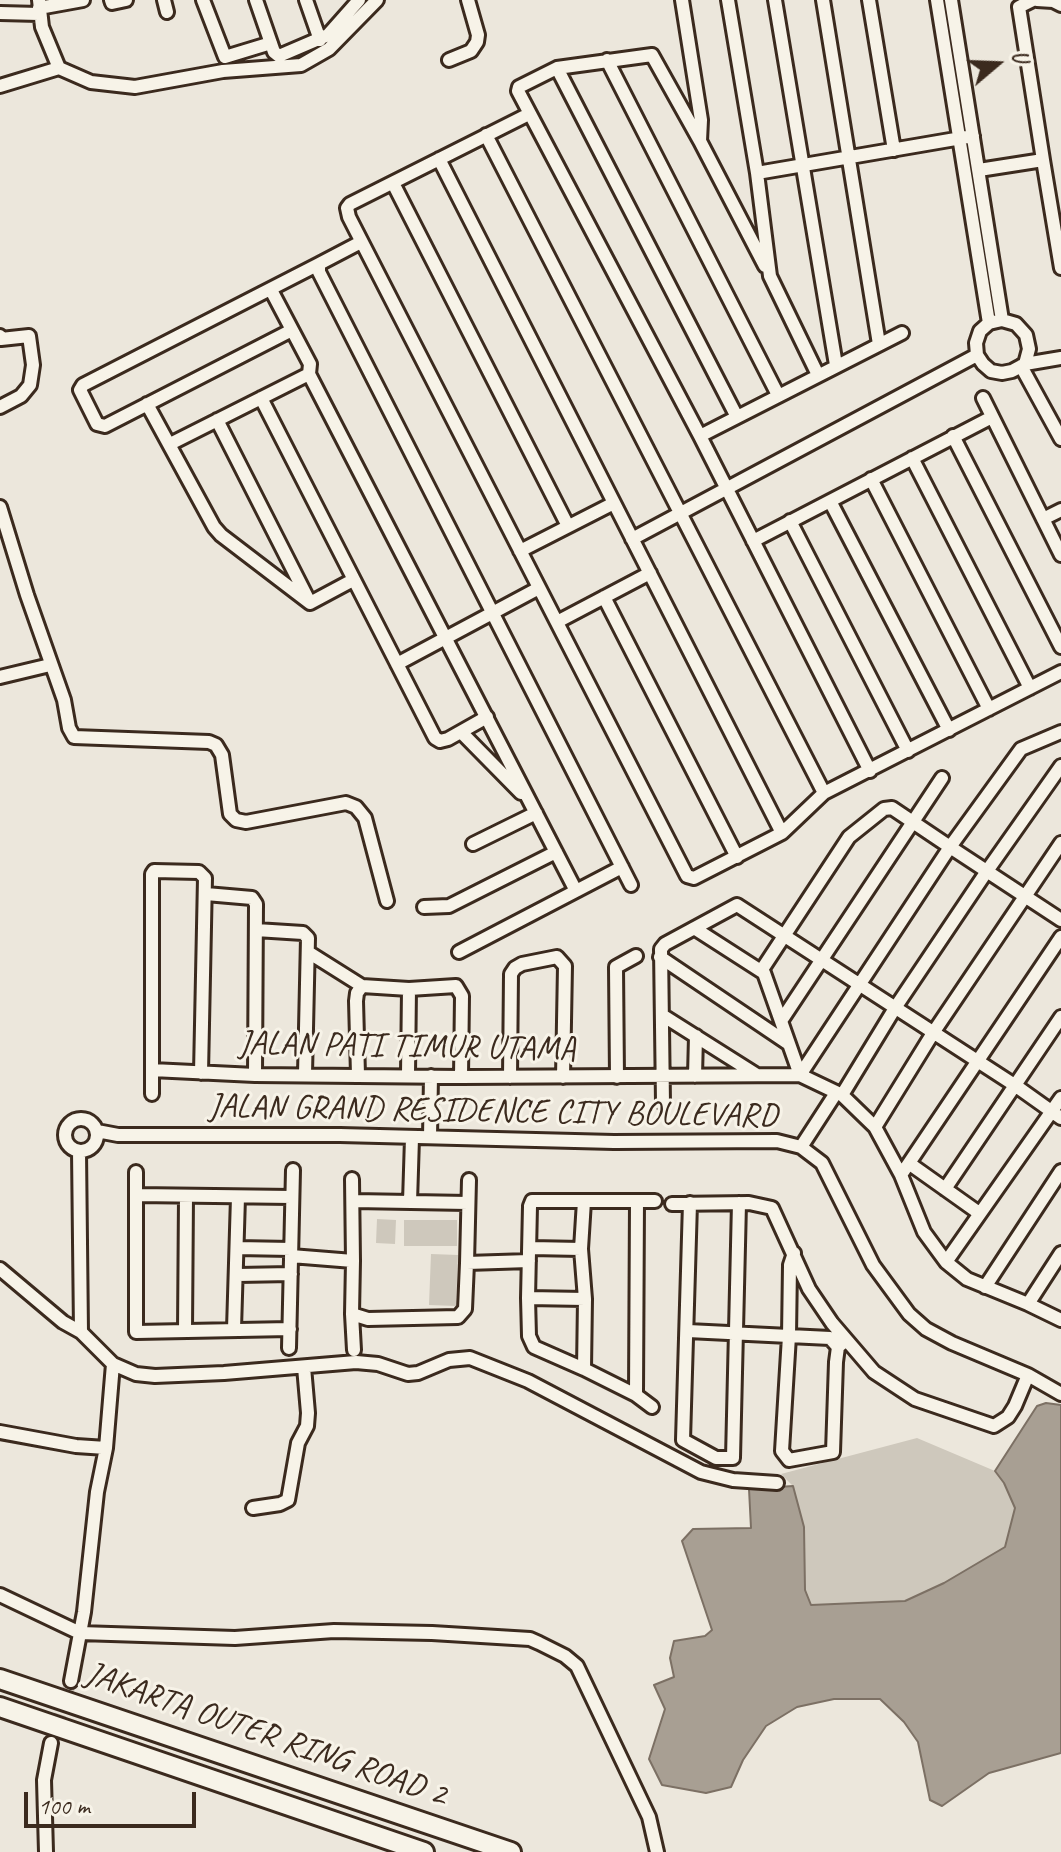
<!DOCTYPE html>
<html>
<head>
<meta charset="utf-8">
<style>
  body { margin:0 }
  #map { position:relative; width:1061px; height:1852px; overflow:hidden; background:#ece7dc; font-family:Caveat,sans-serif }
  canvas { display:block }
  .north { position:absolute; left:957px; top:24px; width:80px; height:80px; -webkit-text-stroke:6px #f7f3e8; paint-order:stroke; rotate:71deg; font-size:22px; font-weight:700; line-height:32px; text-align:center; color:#3b2a1e }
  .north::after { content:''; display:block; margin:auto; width:28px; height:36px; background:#3b2a1e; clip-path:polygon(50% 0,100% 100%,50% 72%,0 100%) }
  .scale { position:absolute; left:24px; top:1792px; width:172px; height:36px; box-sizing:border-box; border:4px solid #3b2a1e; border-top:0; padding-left:10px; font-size:24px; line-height:28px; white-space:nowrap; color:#3b2a1e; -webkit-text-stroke:6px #f7f3e8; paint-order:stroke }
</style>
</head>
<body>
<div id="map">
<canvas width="1061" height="1852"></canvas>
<div class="north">U</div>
<div class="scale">100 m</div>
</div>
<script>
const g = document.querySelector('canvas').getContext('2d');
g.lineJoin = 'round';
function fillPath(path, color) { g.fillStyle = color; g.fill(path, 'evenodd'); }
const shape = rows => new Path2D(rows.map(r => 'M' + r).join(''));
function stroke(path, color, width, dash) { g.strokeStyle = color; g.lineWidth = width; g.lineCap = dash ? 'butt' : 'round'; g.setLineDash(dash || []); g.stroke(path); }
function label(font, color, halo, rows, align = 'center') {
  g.font = font + ' Caveat,sans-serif'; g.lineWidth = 6; g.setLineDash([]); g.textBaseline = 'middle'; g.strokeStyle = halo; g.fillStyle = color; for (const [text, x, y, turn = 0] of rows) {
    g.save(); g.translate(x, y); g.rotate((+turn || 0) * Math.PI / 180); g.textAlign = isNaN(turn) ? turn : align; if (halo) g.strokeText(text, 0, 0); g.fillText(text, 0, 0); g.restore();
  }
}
fillPath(shape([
  [377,1219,396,1220,395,1244,376,1243],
  [404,1220,457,1220,457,1246,404,1246],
  [431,1254,458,1255,456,1306,429,1305],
  [917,1438,995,1471,1004,1483,1015,1508,1005,1547,944,1584,904,1601,811,1606,805,1590,804,1527,793,1486,781,1474]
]), '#cec8bc');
const water = shape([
  [1046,1403,1061,1405,1061,1753,989,1773,942,1806,930,1800,918,1742,904,1722,880,1699,834,1699,797,1707,766,1726,743,1760,731,1787,706,1793,662,1785,649,1759,665,1709,654,1685,674,1677,670,1658,674,1641,705,1636,712,1630,682,1541,693,1529,751,1528,749,1489,793,1486,804,1527,805,1590,811,1605,905,1601,944,1583,1005,1547,1015,1508,1004,1483,995,1471,1037,1406,1046,1403]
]);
fillPath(water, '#a89f93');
stroke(water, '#7c7064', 2);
stroke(shape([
  [51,1743,71,1681]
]), '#c9c1b6', 12, [12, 6]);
const minor = shape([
  [39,0,42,27,59,68,91,82,135,87,223,71,301,65,329,49,377,0],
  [111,0,112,3,126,0],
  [164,0,167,12],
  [203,0,225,57,271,43],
  [256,0,274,52,279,56,328,35,359,0],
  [306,0,320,40],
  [682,0,701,120,700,141,652,55,557,68,519,87,518,91,700,436,870,771],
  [728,0,757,173],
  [775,0,836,365],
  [823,0,879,344],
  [869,0,894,150],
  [937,0,989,323],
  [951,0,1002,320],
  [1033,0,1019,7,1043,160],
  [1037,0,1053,1,1061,5],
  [39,8,83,0],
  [0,13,39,14],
  [449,60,471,51,477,42,478,35,468,0],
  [607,60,778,395],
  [557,68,737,417],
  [0,86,59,68],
  [529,114,350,204,347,208,349,217,687,876,694,878,782,833,824,793,1061,672],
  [486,135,824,793],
  [700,141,765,266],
  [439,159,782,833],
  [979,170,1043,160,1061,268],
  [393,183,568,526],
  [361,242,319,264,319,272,631,885],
  [1002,320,1016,324,1026,335,1029,349,1025,364,1012,371,1002,373,991,371,983,364,977,355,976,343,980,331,989,323,1002,320],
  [292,330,105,426,97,424,80,390,83,385,319,264],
  [0,336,1,339,29,336,33,365,30,385,21,396,0,407],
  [1025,364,1061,358],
  [1021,366,1061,439],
  [309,374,576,891],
  [818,375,770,276,757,173,973,136],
  [261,398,435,738,440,741,448,739,487,717],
  [983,398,1061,555],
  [147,404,214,527,221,535,310,603],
  [217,420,310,603,353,580],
  [700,436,902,333],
  [953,436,1061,647],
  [170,444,309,374,310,364,271,290],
  [912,458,1030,688],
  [871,479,989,709],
  [830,501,949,730],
  [0,507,27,595,64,700,69,728,74,737,209,742,216,745,222,755,230,814,236,820,246,822,346,803,356,807,365,818,387,901],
  [1043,519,1061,510],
  [790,521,908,751],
  [632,539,977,355],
  [753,541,992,417],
  [520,551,614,503],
  [604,597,737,857],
  [557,622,650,573],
  [397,664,539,588],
  [0,677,50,665],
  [461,732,521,793],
  [1061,732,1021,749,950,847,1061,920],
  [473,844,536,813],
  [206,894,252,898,256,904,255,1075],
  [424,907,449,906,556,852],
  [694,928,764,973,800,1075,842,1095,875,1127,901,1175,924,1232,946,1262,967,1279,1028,1304,1061,1320],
  [256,930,303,933,308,938,305,1074],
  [308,952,362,986],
  [459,952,622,867],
  [660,957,789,1044],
  [662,1015,757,1075],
  [781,1021,942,778],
  [152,1070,255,1075,461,1077,800,1075,950,847,892,808,884,809,849,837,761,971],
  [408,1074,409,989],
  [358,1075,356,1001,357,993,362,986,409,989,456,986,462,996,461,1077],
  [695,1076,696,1036],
  [510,1077,511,974,515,968,522,964,557,957,565,966,563,1077],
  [617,1077,616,967,636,956],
  [152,1094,152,874,154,871,199,872,205,878,201,1073],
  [842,1095,895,1008,987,871,1061,766],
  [663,1103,661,949,665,944,737,905,1016,1086,1061,1118],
  '65 1135a16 16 0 1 1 32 0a16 16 0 1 1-32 0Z',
  [875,1127,933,1033,1061,843],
  [97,1131,118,1135,340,1135,614,1142,777,1141,801,1147,822,1163,873,1265,909,1314,926,1329,952,1343,1028,1375,1061,1394],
  [430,1137,431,1076],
  [801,1147,836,1093],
  [79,1151,81,1332],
  [910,1164,979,1213],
  [136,1172,136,1332,290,1329],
  [901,1175,1061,937],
  [469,1180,467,1263,529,1261],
  [945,1189,1061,1017],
  [137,1195,292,1197],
  [354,1201,468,1203],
  [584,1201,581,1249,585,1299,584,1369],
  [410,1202,412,1138],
  [690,1203,683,1440,716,1458,733,1458,739,1203],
  [672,1204,749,1203,772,1208,809,1289,832,1323,874,1372,915,1399,994,1426,1008,1417,1015,1406,1028,1375],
  [237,1248,291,1249],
  [531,1248,581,1249],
  [291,1256,353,1261,352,1179],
  [353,1261,352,1314,368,1319,458,1317,465,1309,467,1263],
  [946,1262,1061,1098],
  [0,1269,63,1322,81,1332,113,1364,136,1374,155,1376,224,1373,356,1362,378,1364,408,1374,418,1373,449,1360,470,1358,528,1381,701,1472,733,1480,777,1483],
  [238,1275,291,1274],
  [985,1287,1061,1171],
  [528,1298,585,1299],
  [1028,1304,1061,1253],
  [352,1314,354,1350],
  [234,1329,238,1197],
  [185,1331,186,1196],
  [688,1331,789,1336,790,1265,794,1253],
  [838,1347,830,1338,789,1336,782,1451,789,1460,833,1452,836,1362,838,1347,845,1341],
  [289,1348,293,1170],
  [636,1395,637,1201],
  [652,1407,636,1395,584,1369,534,1347,529,1336,528,1298,530,1206,532,1201,655,1201],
  [0,1432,76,1446,106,1448],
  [253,1508,280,1504,288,1500,298,1443,307,1426,308,1413,304,1367],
  [0,1595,80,1633,235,1638,334,1631,432,1633,530,1639,539,1643,565,1656,577,1666,649,1817,657,1852],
  [71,1681,84,1612,97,1492,106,1448,113,1364],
  [46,1852,44,1780,51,1743]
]);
const highway = shape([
  [0,1679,511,1852],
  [0,1707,424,1852]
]);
stroke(minor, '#3b2a1e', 18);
stroke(highway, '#3b2a1e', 24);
stroke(minor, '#f7f3e8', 12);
stroke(highway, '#f7f3e8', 18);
label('34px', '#3b2a1e', '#f7f3e8', [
  ["JALAN PATI TIMUR UTAMA",407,1047,1],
  ["JALAN GRAND RESIDENCE CITY BOULEVARD",493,1112,1],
  ["JAKARTA OUTER RING ROAD 2",266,1735,19]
]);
</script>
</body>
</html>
